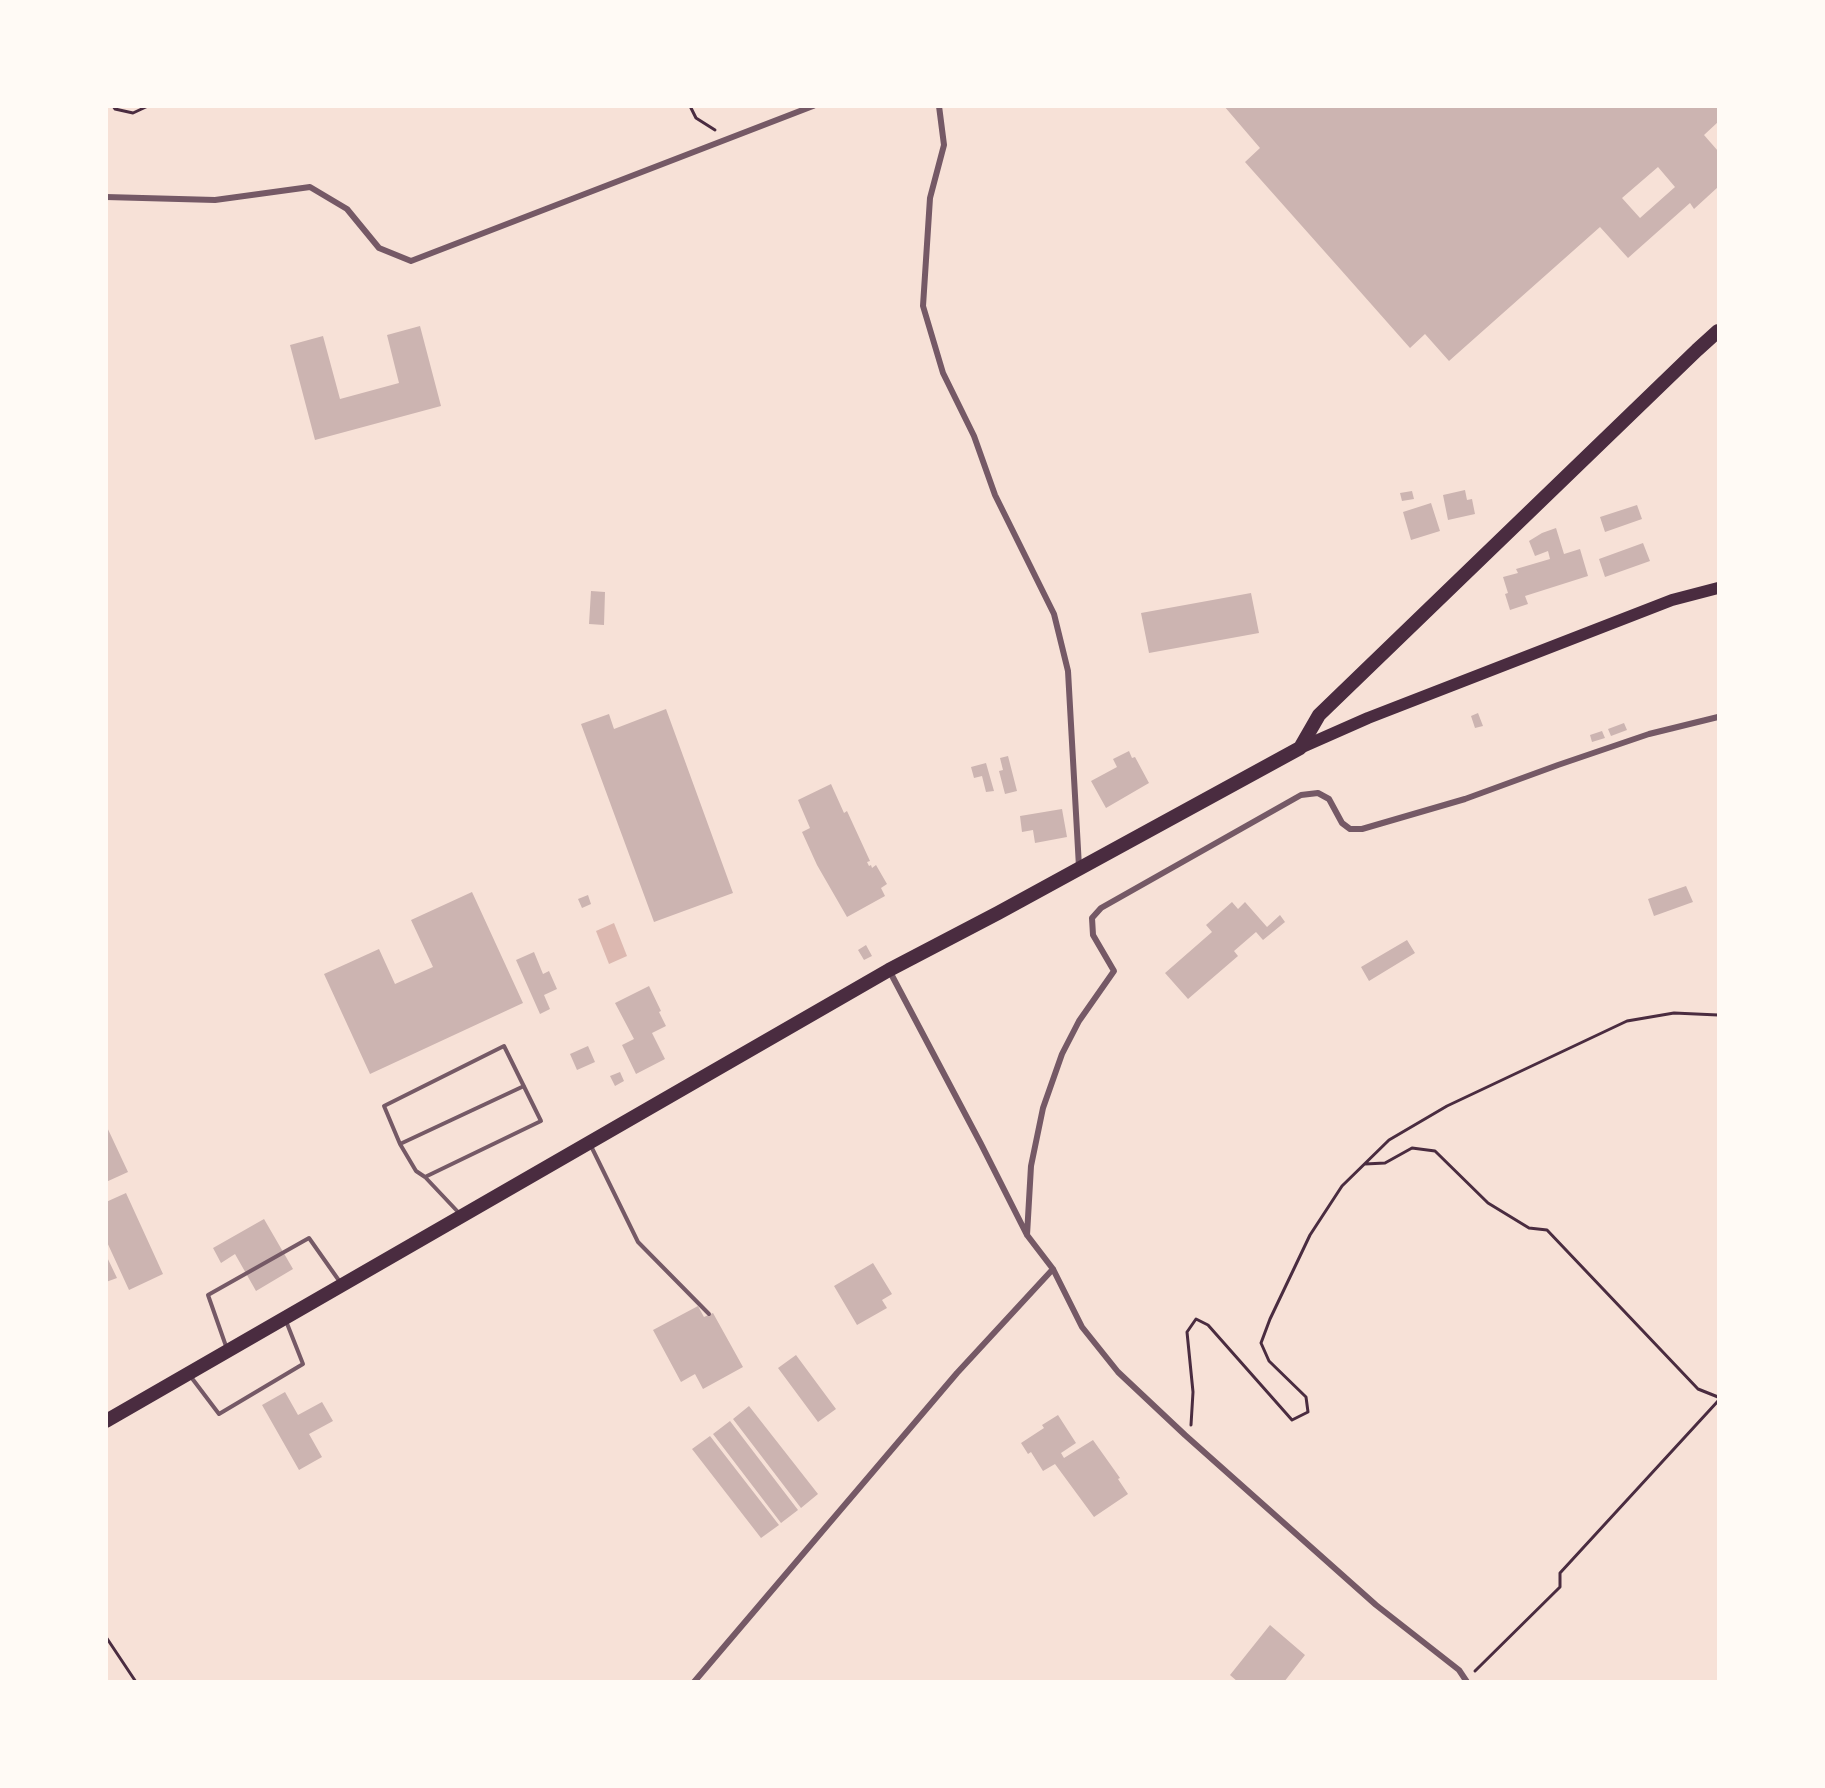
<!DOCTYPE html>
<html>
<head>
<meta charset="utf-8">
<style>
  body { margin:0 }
  #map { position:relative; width:1825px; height:1788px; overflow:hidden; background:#f7e1d7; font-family:Overpass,sans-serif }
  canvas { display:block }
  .frame { position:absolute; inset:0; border:108px solid #fffaf5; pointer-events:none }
</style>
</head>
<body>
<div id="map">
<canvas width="1825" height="1788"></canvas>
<div class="frame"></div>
</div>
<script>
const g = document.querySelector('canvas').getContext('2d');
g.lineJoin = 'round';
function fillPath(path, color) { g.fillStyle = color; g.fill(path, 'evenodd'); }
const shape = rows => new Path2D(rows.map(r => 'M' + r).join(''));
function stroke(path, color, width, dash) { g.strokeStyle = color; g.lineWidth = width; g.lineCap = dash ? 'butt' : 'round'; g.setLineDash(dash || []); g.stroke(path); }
fillPath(shape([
  [614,923,627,956,609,964,596,931]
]), '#dcb8b0');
fillPath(shape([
  [1224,106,1718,106,1718,122,1704,135,1718,151,1718,187,1694,209,1690,203,1628,258,1600,227,1449,361,1425,334,1410,348,1341,270,1245,162,1260,148],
  [1658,167,1675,187,1640,218,1622,198],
  [420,326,441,406,315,440,290,345,323,336,340,399,399,383,387,335],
  [1465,490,1467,500,1472,499,1475,514,1448,520,1443,495],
  [1412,491,1414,499,1402,501,1400,493],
  [1431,503,1440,531,1411,540,1403,512],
  [1637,505,1642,519,1605,532,1600,517],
  [1556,528,1564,554,1580,549,1588,576,1525,596,1528,604,1510,610,1505,594,1508,593,1503,577,1518,573,1516,569,1550,559,1548,551,1535,556,1529,541,1542,533],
  [1643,543,1650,561,1605,577,1599,559],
  [591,591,605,592,604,625,589,624],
  [1251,593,1259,633,1149,653,1141,613],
  [666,709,733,893,654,922,581,724,609,714,614,729],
  [1478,713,1483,726,1475,728,1471,716],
  [1624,723,1627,730,1611,736,1608,729],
  [1602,731,1605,738,1592,742,1590,735],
  [1129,751,1132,758,1135,757,1149,783,1106,808,1091,781,1117,767,1113,759],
  [1008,756,1017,791,1005,794,999,771,1003,770,1000,758],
  [986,763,994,791,986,792,982,776,974,778,971,767],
  [831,784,844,813,847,811,870,861,867,862,869,866,871,865,872,868,876,865,887,884,881,888,885,896,847,917,817,865,802,832,810,828,798,800],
  [1062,809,1067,837,1035,843,1033,830,1022,832,1020,816],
  [1686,886,1693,902,1654,916,1648,899],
  [472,892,523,1003,370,1074,324,974,379,949,395,984,433,967,411,920],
  [588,895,591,904,582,908,578,899],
  [1232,902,1238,909,1245,902,1267,927,1280,915,1285,922,1263,940,1256,932,1234,951,1238,956,1188,999,1165,973,1212,932,1206,925],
  [1407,940,1415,953,1369,981,1361,967],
  [866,945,872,956,864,960,858,950],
  [534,952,543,974,549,971,557,989,544,995,550,1009,540,1014,516,960],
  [649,986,661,1011,659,1012,666,1026,652,1033,665,1059,636,1074,622,1045,634,1039,615,1003],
  [588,1046,595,1062,577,1070,570,1054],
  [620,1072,624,1081,615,1086,610,1076],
  [106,1125,128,1172,106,1182],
  [126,1193,163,1274,129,1290,106,1240,106,1202],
  [264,1219,293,1269,256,1291,235,1254,221,1263,213,1248],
  [106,1255,117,1278,106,1282],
  [873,1263,892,1294,882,1300,887,1308,857,1325,834,1286],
  [698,1306,704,1317,713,1313,743,1367,703,1389,695,1374,681,1382,653,1330],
  [796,1355,836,1409,818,1422,778,1368],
  [285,1392,298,1415,322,1402,333,1421,309,1434,322,1457,299,1470,262,1405],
  [749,1406,818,1494,801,1508,733,1419],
  [1058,1415,1076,1443,1061,1453,1064,1458,1093,1440,1120,1478,1118,1479,1128,1494,1094,1517,1055,1464,1043,1471,1031,1452,1028,1454,1021,1443,1044,1428,1042,1425],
  [730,1421,798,1510,781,1523,713,1434],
  [710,1436,779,1525,761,1538,692,1449],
  [1270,1625,1305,1655,1284,1682,1238,1682,1230,1675]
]), '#ccb4b1');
stroke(shape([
  [113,106,115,109,133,113,148,106],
  [690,106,696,118,715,130],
  [1365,1164,1385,1163,1412,1148,1435,1151,1488,1203,1529,1228,1547,1230,1698,1389,1718,1397],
  [1191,1425,1193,1392,1187,1332,1196,1319,1208,1325,1292,1420,1308,1412,1306,1397,1269,1361,1261,1343,1270,1319,1310,1235,1342,1186,1389,1140,1447,1106,1627,1021,1674,1013,1718,1015],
  [106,1637,136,1682],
  [1475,1671,1560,1587,1560,1573,1718,1401]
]), '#4a2c40', 3);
stroke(shape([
  [400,1144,524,1086],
  [591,1146,638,1242,709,1314],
  [425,1177,541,1121,504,1046,384,1106,400,1144,416,1171,425,1177,459,1213],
  [227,1349,208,1295,309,1238,340,1282],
  [191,1377,219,1414,303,1364,286,1321]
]), '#755966', 4);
stroke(shape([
  [939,106,944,145,930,198,923,306,943,373,974,436,995,495,1054,614,1068,671,1079,867],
  [106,197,215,200,310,187,347,209,379,248,411,261,813,106],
  [889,970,981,1144,1027,1235,1053,1269,1082,1327,1118,1372,1185,1435,1376,1605,1459,1670,1467,1682],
  [1027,1235,1031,1166,1043,1108,1062,1054,1079,1021,1114,971,1093,935,1092,918,1101,908,1301,795,1318,793,1329,799,1342,823,1350,829,1362,829,1465,799,1558,765,1649,734,1718,717],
  [694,1682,957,1373,1053,1269]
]), '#755966', 6);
stroke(shape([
  [1300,748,1368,718,1672,600,1718,588]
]), '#4a2c40', 12);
stroke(shape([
  [106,1421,889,970,998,913,1300,748,1319,715,1697,350,1718,331]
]), '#4a2c40', 14);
</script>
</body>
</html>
